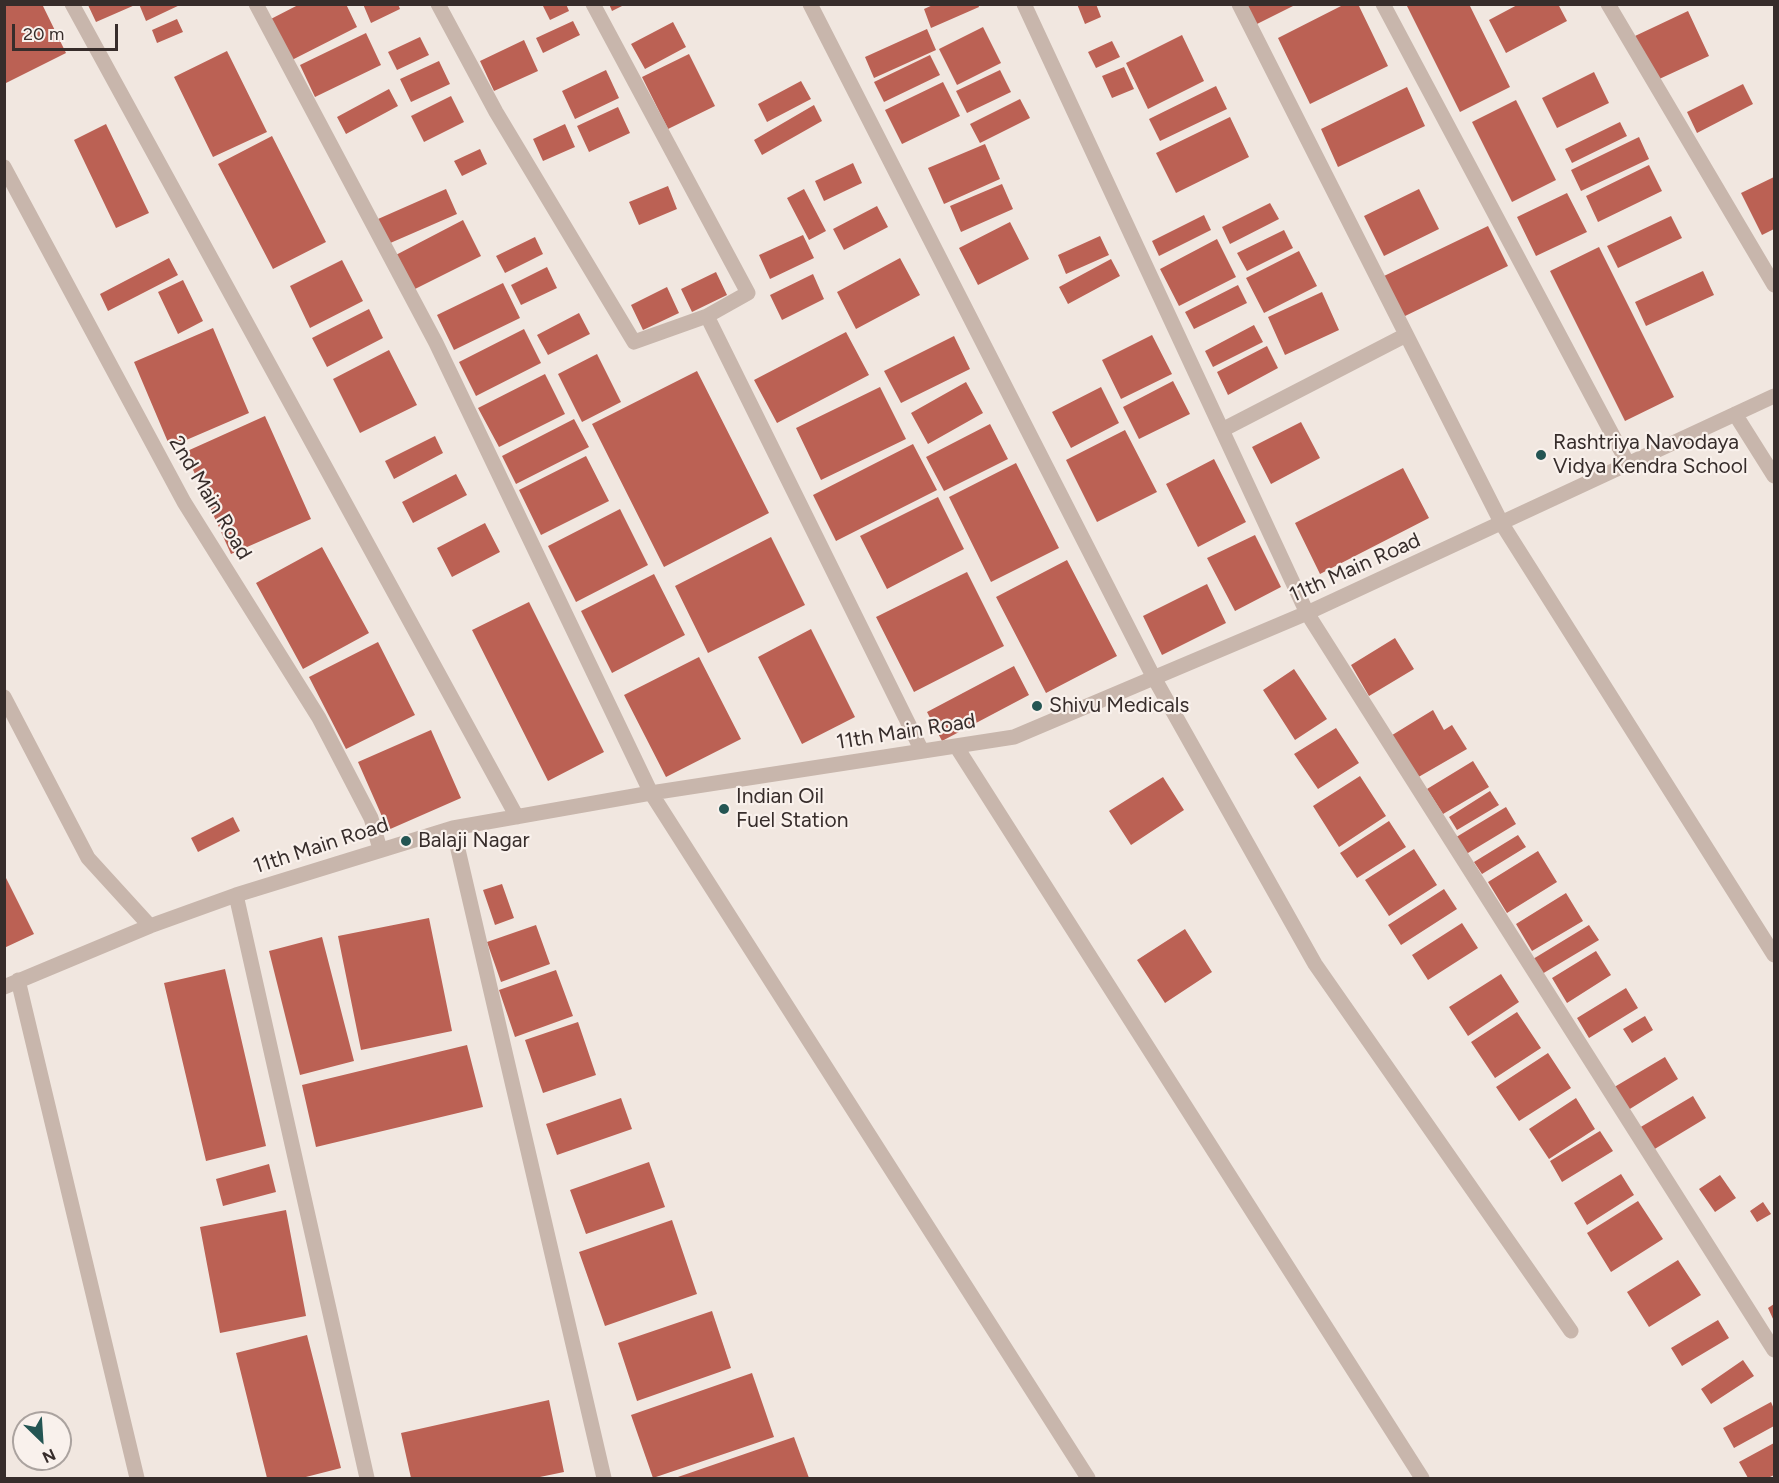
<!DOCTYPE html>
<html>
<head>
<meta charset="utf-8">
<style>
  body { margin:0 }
  #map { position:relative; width:1779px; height:1483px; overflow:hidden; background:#f1e7e0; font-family:Figtree,sans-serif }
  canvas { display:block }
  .frame { position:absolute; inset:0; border:6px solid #372d2b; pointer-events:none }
  .north { position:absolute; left:12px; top:1411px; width:60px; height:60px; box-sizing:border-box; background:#f9f1ec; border:2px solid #aba39f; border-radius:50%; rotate:155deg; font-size:16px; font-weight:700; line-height:24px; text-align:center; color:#372d2b }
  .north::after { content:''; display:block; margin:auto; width:21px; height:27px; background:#245553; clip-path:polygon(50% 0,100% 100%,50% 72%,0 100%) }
  .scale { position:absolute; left:12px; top:24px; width:106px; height:27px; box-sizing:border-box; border:3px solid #372d2b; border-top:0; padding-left:8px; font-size:18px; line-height:21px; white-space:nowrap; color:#372d2b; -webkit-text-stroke:4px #f9f1ec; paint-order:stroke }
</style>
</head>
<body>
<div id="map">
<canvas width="1779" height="1483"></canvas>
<div class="frame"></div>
<div class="north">N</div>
<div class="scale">20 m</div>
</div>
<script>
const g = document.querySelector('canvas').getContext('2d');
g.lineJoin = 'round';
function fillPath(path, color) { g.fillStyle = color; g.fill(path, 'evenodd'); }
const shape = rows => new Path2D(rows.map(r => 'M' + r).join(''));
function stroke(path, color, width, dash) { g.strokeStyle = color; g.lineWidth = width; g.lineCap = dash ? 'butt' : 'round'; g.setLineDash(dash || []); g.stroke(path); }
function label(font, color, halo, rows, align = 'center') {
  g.font = font + ' Figtree,sans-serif'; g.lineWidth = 4.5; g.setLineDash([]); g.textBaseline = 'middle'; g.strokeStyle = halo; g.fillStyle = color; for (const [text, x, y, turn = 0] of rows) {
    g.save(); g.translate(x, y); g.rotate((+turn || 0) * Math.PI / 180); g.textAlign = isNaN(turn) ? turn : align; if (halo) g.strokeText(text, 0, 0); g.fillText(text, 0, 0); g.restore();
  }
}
fillPath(shape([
  [4,4,42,4,66,53,4,84],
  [139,4,182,4,146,21],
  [300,4,346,4,357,27,288,62,267,21],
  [363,4,398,4,400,9,371,23],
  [542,4,566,4,569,11,550,20],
  [609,4,626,4,612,11],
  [935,4,978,4,979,7,931,28,924,9],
  [1077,4,1096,4,1101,17,1085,24],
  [1245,4,1297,4,1255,25],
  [1345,4,1358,4,1388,66,1310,104,1278,38],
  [1406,4,1469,4,1510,87,1460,112],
  [1519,4,1558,4,1567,21,1506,53,1489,20],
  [88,5,135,5,96,22],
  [1688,11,1709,56,1655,81,1635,36],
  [177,19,183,32,157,43,152,30],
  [573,21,580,35,543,53,536,38],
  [673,22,686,47,645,69,631,44],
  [983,27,1001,63,957,85,939,49],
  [927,29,936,50,874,78,865,57],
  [366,33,381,65,315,97,300,65],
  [1182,35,1204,81,1148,109,1126,63],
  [420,37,429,55,397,70,388,52],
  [524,40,538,71,494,91,480,61],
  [1112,41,1120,57,1096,68,1088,52],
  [227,51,267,132,213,157,174,77],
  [689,54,715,106,668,129,642,77],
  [930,55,940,75,884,102,874,82],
  [439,61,450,84,411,102,400,79],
  [1124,67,1134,89,1112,98,1102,76],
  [606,70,619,98,575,119,562,91],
  [1000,70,1011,92,967,113,956,91],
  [1594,72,1609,103,1557,128,1542,98],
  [801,81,811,99,767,122,758,104],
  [943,82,960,116,902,144,885,110],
  [1743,84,1753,104,1697,133,1687,112],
  [1216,86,1227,109,1160,141,1149,119],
  [1407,87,1425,126,1338,167,1321,129],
  [389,89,398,106,346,134,337,117],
  [451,96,464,122,424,142,411,116],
  [1020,99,1030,118,980,143,970,124],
  [1516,100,1556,180,1512,202,1472,122],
  [814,105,822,121,762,155,754,140],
  [618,107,630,133,589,152,577,126],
  [1230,117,1249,157,1176,193,1156,153],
  [1620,122,1627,136,1572,163,1565,149],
  [106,124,149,213,116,228,74,140],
  [565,124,575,147,543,161,533,139],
  [272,136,326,242,273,269,218,164],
  [1639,137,1649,159,1581,191,1571,170],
  [985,144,1000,179,944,204,928,168],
  [480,149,487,164,462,176,454,161],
  [853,163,862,183,824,201,815,181],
  [1649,165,1662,191,1598,222,1586,196],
  [1774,177,1774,229,1762,235,1741,193],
  [1002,184,1013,209,961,232,950,206],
  [668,186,677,209,639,225,629,202],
  [446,189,457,214,388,244,378,219],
  [804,189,826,231,809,240,787,198],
  [1419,189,1439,229,1384,256,1364,216],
  [1567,193,1587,232,1536,256,1517,217],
  [1270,203,1279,219,1230,244,1222,227],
  [877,206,888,227,844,250,833,229],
  [1204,215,1211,230,1159,256,1152,241],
  [1671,216,1682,238,1618,268,1607,246],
  [463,220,481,256,409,292,392,257],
  [1010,222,1029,259,978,285,959,248],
  [1488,226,1508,266,1403,317,1384,276],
  [1284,230,1293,248,1247,271,1237,253],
  [803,235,814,258,770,279,759,255],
  [1100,236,1109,255,1066,274,1058,255],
  [535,237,543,254,505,273,496,256],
  [1217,239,1236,277,1179,306,1160,269],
  [1599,247,1674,397,1625,421,1550,271],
  [1299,251,1317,286,1264,313,1246,278],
  [169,258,178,275,108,311,100,294],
  [900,258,920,295,856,329,837,292],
  [1111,259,1120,276,1068,304,1059,287],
  [342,260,363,301,310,328,290,286],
  [547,267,557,288,521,305,511,285],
  [1703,271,1714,295,1646,326,1635,302],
  [716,272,727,295,692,312,681,289],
  [813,274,824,299,782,320,770,295],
  [183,280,203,321,178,334,158,292],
  [503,283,520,318,454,350,437,315],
  [1238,285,1247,303,1194,329,1185,312],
  [667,287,679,313,643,330,631,305],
  [1322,292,1339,330,1285,355,1268,317],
  [369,309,383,338,327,367,312,338],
  [579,313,590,334,548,355,537,335],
  [1254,325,1263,342,1213,367,1205,351],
  [213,328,249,413,170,447,134,362],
  [524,329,541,363,476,396,459,362],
  [846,332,869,375,777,423,754,380],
  [1152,335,1172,374,1121,399,1102,360],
  [954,336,970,369,901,403,884,371],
  [1267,346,1278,368,1228,395,1217,372],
  [389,350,417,405,360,433,333,379],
  [597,354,621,402,582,422,558,374],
  [697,371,769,513,664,567,592,424],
  [545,374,565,414,499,447,478,408],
  [1173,381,1190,414,1139,439,1123,407],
  [966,382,983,413,928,444,911,413],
  [880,387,906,439,821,480,796,428],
  [1101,387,1119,423,1071,448,1052,412],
  [265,416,311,519,231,554,185,452],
  [574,419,589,447,516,484,502,456],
  [1301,422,1320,458,1271,484,1252,447],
  [990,424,1008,459,944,491,926,457],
  [1125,430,1157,492,1097,522,1066,460],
  [435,436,443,453,394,479,385,461],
  [913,444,937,490,836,541,813,495],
  [586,456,609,501,541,535,519,490],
  [1214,459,1246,522,1198,547,1166,484],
  [1016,463,1059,548,991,582,949,497],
  [1403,468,1429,518,1320,574,1295,523],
  [456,474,467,495,413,523,402,502],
  [938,497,964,549,887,589,860,536],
  [620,509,648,565,576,602,548,546],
  [485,523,500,552,452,577,437,548],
  [1255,535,1281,587,1235,611,1207,558],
  [771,537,805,605,708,653,675,586],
  [322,547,369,633,303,669,256,583],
  [1067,560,1117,656,1046,693,996,597],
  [967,572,1004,646,914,692,876,617],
  [654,574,685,635,612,673,581,611],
  [1207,584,1226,623,1162,655,1143,616],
  [529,602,604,752,548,781,472,630],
  [811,629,855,717,802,744,758,657],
  [1395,638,1414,669,1369,696,1351,665],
  [378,642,415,715,346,749,309,677],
  [699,657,741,739,666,777,624,695],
  [1014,666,1029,695,942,741,927,712],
  [1294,669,1327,719,1295,740,1263,690],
  [1433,710,1444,730,1452,725,1467,749,1415,779,1389,737],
  [1336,728,1359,763,1318,789,1294,754],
  [431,730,461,798,388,830,358,762],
  [1473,761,1489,787,1443,814,1427,789],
  [1360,776,1386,816,1339,847,1313,806],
  [1163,777,1184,810,1131,845,1109,811],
  [1490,791,1499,805,1457,830,1449,817],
  [1506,807,1516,824,1463,856,1453,839],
  [233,817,240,831,198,852,191,838],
  [1389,821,1406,847,1357,878,1340,853],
  [1518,835,1526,847,1482,874,1474,862],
  [1414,849,1437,885,1389,916,1365,880],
  [1538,851,1557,882,1507,913,1488,882],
  [4,874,34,934,4,948],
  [502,884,514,918,495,925,483,890],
  [1444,889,1457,909,1401,945,1388,925],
  [1566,893,1583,921,1532,951,1516,924],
  [429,918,452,1031,361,1050,338,936],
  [1462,923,1478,948,1428,980,1412,955],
  [536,925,550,964,501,982,487,942],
  [1589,925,1599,940,1542,974,1533,959],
  [1185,929,1212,972,1165,1003,1137,960],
  [322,937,354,1061,300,1075,269,951],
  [1596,951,1611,975,1567,1003,1552,978],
  [225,969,266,1146,206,1161,164,983],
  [556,970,573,1016,515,1037,499,990],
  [1501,974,1519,1002,1468,1036,1449,1007],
  [1626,988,1638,1008,1589,1038,1577,1018],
  [1517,1012,1541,1048,1495,1078,1471,1042],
  [1645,1016,1653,1030,1632,1043,1623,1029],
  [578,1022,596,1075,543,1093,525,1040],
  [467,1045,483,1107,316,1147,302,1085],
  [1548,1053,1571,1088,1519,1121,1496,1087],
  [1665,1057,1678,1079,1625,1112,1611,1089],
  [1693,1096,1706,1118,1653,1150,1639,1128],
  [621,1098,632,1129,557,1155,546,1124],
  [1576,1098,1595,1129,1549,1159,1529,1129],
  [1600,1131,1613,1151,1562,1182,1550,1161],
  [649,1162,665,1207,586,1234,570,1190],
  [269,1164,276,1192,223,1206,216,1179],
  [1621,1174,1634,1195,1587,1225,1574,1203],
  [1720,1175,1736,1198,1715,1212,1699,1189],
  [1638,1201,1663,1239,1611,1272,1587,1233],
  [1763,1202,1771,1214,1757,1222,1750,1211],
  [286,1210,306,1316,220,1333,200,1227],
  [672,1220,697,1294,605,1326,579,1252],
  [1678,1260,1701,1295,1649,1327,1627,1292],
  [1774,1304,1774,1321,1768,1308],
  [712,1311,731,1368,637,1401,618,1343],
  [1718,1320,1729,1338,1682,1366,1671,1348],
  [307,1335,341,1468,302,1478,267,1478,236,1353],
  [1743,1360,1754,1376,1711,1404,1701,1389],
  [752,1373,774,1437,653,1478,631,1415],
  [549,1400,564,1472,535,1478,411,1478,401,1433],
  [1771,1402,1774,1409,1774,1426,1734,1448,1723,1428],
  [794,1437,809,1478,675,1478],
  [1774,1443,1774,1475,1768,1478,1748,1478,1739,1462]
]), '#bb6154');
stroke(shape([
  [72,4,517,817],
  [256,4,436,343,651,793,1088,1478],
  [438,4,496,112,634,342,707,316,922,751],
  [593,4,748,293,707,316],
  [810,4,1153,676,1315,964,1571,1331],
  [1024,4,1307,613,1774,1350],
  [1239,4,1502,524,1774,955],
  [1383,4,1628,464],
  [1608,4,1774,285],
  [4,167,184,502,319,718,371,818,380,849],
  [1735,414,1774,476],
  [1222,430,1406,335],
  [4,697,88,858,150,926],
  [956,746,1422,1478],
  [453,828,604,1478],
  [236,895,367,1478],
  [18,980,137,1478],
  [4,987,150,926,236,895,453,828,651,793,1014,737,1307,613,1774,396]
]), '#c8b6ac', 15);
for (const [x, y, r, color] of [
  [1541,455,6,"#245553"],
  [1037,706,6,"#245553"],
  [724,809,6,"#245553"],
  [406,841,6,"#245553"]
]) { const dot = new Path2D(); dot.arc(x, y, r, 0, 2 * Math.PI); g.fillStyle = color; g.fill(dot); stroke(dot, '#f9f1ec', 2); }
label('21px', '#372d2b', '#f9f1ec', [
  ["Rashtriya Navodaya",1553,443],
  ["Vidya Kendra School",1553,467],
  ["Shivu Medicals",1049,706],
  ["Indian Oil",736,797],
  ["Fuel Station",736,821],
  ["Balaji Nagar",418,841]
], 'left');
label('21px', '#372d2b', '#f9f1ec', [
  ["2nd Main Road",210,498,59],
  ["11th Main Road",1355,568,-24],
  ["11th Main Road",906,732,-9],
  ["11th Main Road",321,846,-18]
]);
</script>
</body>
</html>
